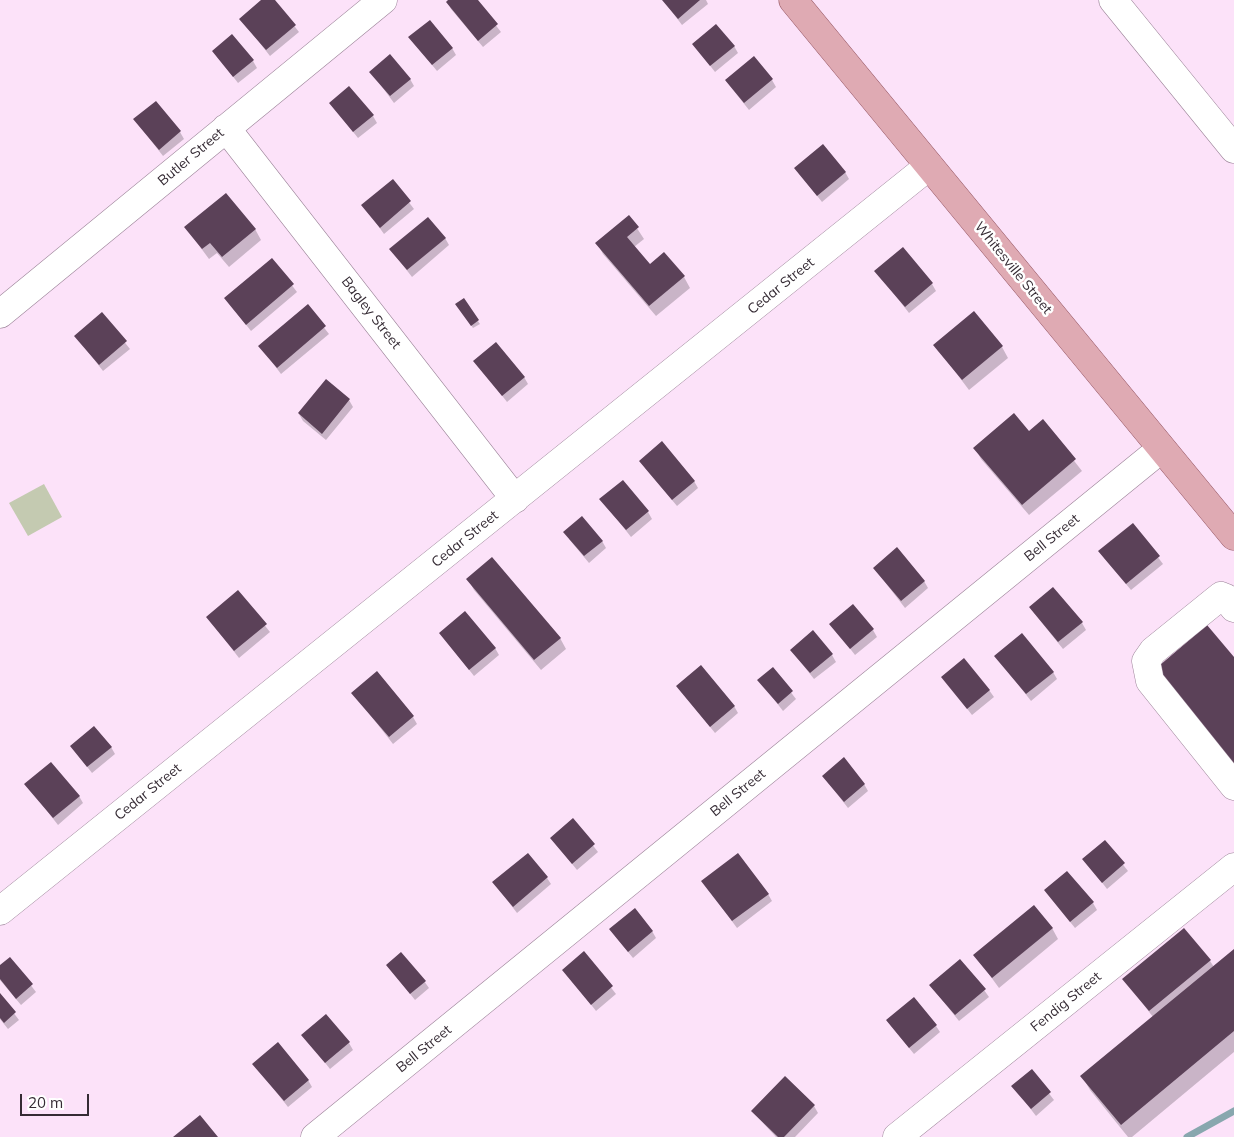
<!DOCTYPE html>
<html>
<head>
<meta charset="utf-8">
<style>
  body { margin:0 }
  #map { position:relative; width:1234px; height:1137px; overflow:hidden; background:#fce2f9; font-family:Mulish,sans-serif }
  canvas { display:block }
  .scale { position:absolute; left:20px; top:1094px; width:69px; height:22px; box-sizing:border-box; border:2px solid #352b34; border-top:0; padding-left:6px; font-size:15px; line-height:18px; white-space:nowrap; color:#352b34; -webkit-text-stroke:4px #fff; paint-order:stroke }
</style>
</head>
<body>
<div id="map">
<canvas width="1234" height="1137"></canvas>
<div class="scale">20 m</div>
</div>
<script>
const g = document.querySelector('canvas').getContext('2d');
g.lineJoin = 'round';
function fillPath(path, color) { g.fillStyle = color; g.fill(path, 'evenodd'); }
const shape = rows => new Path2D(rows.map(r => 'M' + r).join(''));
function stroke(path, color, width, dash) { g.strokeStyle = color; g.lineWidth = width; g.lineCap = dash ? 'butt' : 'round'; g.setLineDash(dash || []); g.stroke(path); }
function label(font, color, halo, rows, align = 'center') {
  g.font = font + ' Mulish,sans-serif'; g.lineWidth = 5; g.setLineDash([]); g.textBaseline = 'middle'; g.strokeStyle = halo; g.fillStyle = color; for (const [text, x, y, turn = 0] of rows) {
    g.save(); g.translate(x, y); g.rotate((+turn || 0) * Math.PI / 180); g.textAlign = isNaN(turn) ? turn : align; if (halo) g.strokeText(text, 0, 0); g.fillText(text, 0, 0); g.restore();
  }
}
fillPath(shape([
  [44,484,62,517,28,536,9,503]
]), '#c4cab1');
fillPath(shape([
  [263,0,274,0,299,32,270,56,241,19],
  [450,0,476,0,501,32,483,47,451,9,447,2],
  [663,0,706,0,708,4,682,25],
  [410,38,452,48,456,55,437,71],
  [694,45,734,46,738,53,715,72],
  [214,52,253,61,257,68,238,83],
  [371,72,410,79,414,86,394,103],
  [772,80,776,87,749,110,726,81],
  [330,103,373,116,377,123,358,138],
  [135,120,180,132,184,139,163,156],
  [795,168,845,172,849,179,822,202],
  [392,180,414,209,384,234,363,205],
  [629,216,644,239,634,247,650,265,684,277,690,288,656,316,603,254,597,243],
  [186,228,255,229,261,240,229,267,217,253,209,259],
  [445,238,449,245,412,277,391,250],
  [272,259,297,292,251,331,225,298],
  [876,271,932,284,936,291,909,313],
  [463,300,480,324,473,328,457,304],
  [307,306,329,334,281,374,260,346],
  [102,314,130,349,103,371,76,336],
  [935,345,1002,347,1008,358,969,390],
  [475,361,524,377,528,384,507,402],
  [349,400,353,407,326,440,303,421,299,414],
  [1043,421,1082,471,1029,515,981,459,975,448,1029,433],
  [645,468,694,481,698,488,677,506],
  [601,499,648,512,652,519,631,537],
  [1133,524,1163,564,1131,590,1104,558],
  [569,539,602,541,606,548,589,563],
  [874,568,924,581,928,588,905,608],
  [468,579,560,638,566,649,541,670,474,590],
  [238,592,270,632,239,658,208,618],
  [1030,608,1082,623,1086,630,1063,649],
  [831,624,873,630,877,637,855,655],
  [440,633,495,648,499,655,474,676],
  [791,650,832,655,836,662,814,679],
  [996,656,1053,672,1057,679,1031,701],
  [773,669,796,699,783,711,759,680],
  [943,678,989,690,994,697,972,715],
  [677,686,734,706,738,713,715,733],
  [353,693,413,717,417,724,393,744],
  [71,746,111,747,115,754,92,773],
  [823,776,864,784,868,791,848,808],
  [26,784,79,796,83,803,58,825],
  [573,820,598,852,577,870,551,838],
  [1105,842,1128,871,1107,889,1084,859],
  [547,878,551,884,517,913,494,883],
  [703,882,768,894,772,901,737,928],
  [1045,891,1093,903,1097,910,1075,928],
  [1052,928,1058,939,999,988,975,955],
  [652,931,656,938,633,958,615,936],
  [1234,950,1234,1052,1132,1137,1128,1137,1090,1090,1082,1076,1153,1017,1124,979,1210,961,1214,967],
  [584,953,616,994,596,1011,564,970],
  [10,958,36,992,21,1005,0,980,0,967],
  [387,965,424,981,429,988,415,1000],
  [931,986,984,990,989,997,959,1021],
  [0,995,19,1020,8,1029,0,1019],
  [887,1021,936,1026,940,1032,914,1054],
  [303,1035,349,1043,353,1050,330,1069],
  [254,1064,308,1080,312,1087,288,1107],
  [1031,1070,1054,1100,1036,1116,1013,1086],
  [814,1106,818,1113,795,1137,776,1137,753,1112]
]), '#0003');
stroke(shape([
  [1187,1137,1234,1111]
]), '#88a7ae', 7);
fillPath(shape([
  [261,0,275,0,296,25,266,50,239,19],
  [448,0,478,0,498,24,478,41,446,2],
  [662,0,700,0,678,19],
  [430,20,453,48,432,65,408,37],
  [716,24,735,46,710,66,692,44],
  [232,34,254,60,233,77,212,51],
  [390,54,411,79,390,96,369,72],
  [754,56,773,79,744,103,725,80],
  [349,86,374,115,353,132,329,103],
  [156,101,181,131,159,150,133,119],
  [823,144,846,172,817,196,794,168],
  [393,179,411,201,380,228,361,205],
  [226,193,256,229,222,257,210,243,202,249,184,227],
  [629,215,639,227,627,237,650,264,664,252,685,276,649,306,595,243],
  [428,217,446,238,407,270,389,249],
  [903,247,933,283,905,307,874,271],
  [272,258,294,284,246,325,224,298],
  [464,298,479,320,471,326,455,304],
  [308,304,326,326,277,368,258,346],
  [974,311,1003,346,962,380,933,345],
  [102,312,127,341,99,365,74,336],
  [496,342,525,377,502,396,473,361],
  [326,379,350,399,322,434,298,413],
  [1014,413,1029,431,1043,419,1076,459,1022,505,973,448],
  [662,441,695,481,672,500,639,461],
  [623,480,649,511,626,530,599,499],
  [582,516,603,541,584,556,563,532],
  [1133,523,1160,556,1126,584,1098,551],
  [897,547,925,581,901,601,873,568],
  [492,557,561,638,534,660,466,579],
  [1053,587,1083,622,1058,642,1029,607],
  [238,590,267,624,234,651,206,617],
  [853,604,874,629,850,649,829,624],
  [465,611,496,648,469,670,439,633],
  [1207,625,1234,657,1234,768,1153,671],
  [813,630,833,654,810,673,790,650],
  [1022,633,1054,672,1026,694,994,656],
  [964,658,990,690,967,709,941,677],
  [701,665,735,706,710,727,676,686],
  [773,667,793,691,778,704,757,680],
  [377,671,414,716,389,737,351,693],
  [94,726,112,747,87,767,70,746],
  [844,757,865,784,844,802,822,776],
  [51,762,80,796,53,818,24,784],
  [573,818,595,844,572,864,550,838],
  [1105,840,1125,863,1102,883,1082,859],
  [528,853,548,877,513,907,492,882],
  [738,853,769,894,732,921,701,881],
  [1067,871,1094,902,1070,922,1044,890],
  [1034,905,1053,928,992,978,973,955],
  [635,908,653,931,628,952,609,929],
  [1184,928,1211,960,1149,1011,1122,979],
  [1234,949,1234,1031,1121,1125,1080,1076],
  [584,951,613,986,591,1005,562,970],
  [401,952,426,981,410,994,386,965],
  [10,957,33,984,16,999,0,979,0,965],
  [960,959,986,989,955,1015,929,985],
  [0,993,16,1012,4,1023,0,1018],
  [914,997,937,1025,909,1048,886,1020],
  [326,1014,350,1042,325,1063,301,1035],
  [278,1042,309,1080,284,1101,252,1064],
  [1032,1069,1051,1092,1031,1109,1011,1086],
  [785,1076,815,1105,784,1137,778,1137,751,1111],
  [200,1115,218,1137,173,1137]
]), '#5b4158');
const minor = shape([
  [1113,0,1234,149],
  [226,128,515,499],
  [0,314,383,0],
  [1234,608,1226,598,1221,596,1216,600,1153,651,1146,661,1150,681,1234,786],
  [0,911,929,166],
  [315,1137,1161,449],
  [897,1137,1234,867]
]);
const major = shape([
  [793,0,1234,536]
]);
stroke(minor, '#9a8297', 29);
stroke(major, '#965865', 29);
stroke(minor, '#fff', 28);
stroke(major, '#dfaab3', 28);
label('14px', '#352b34', '#fff', [
  ["Butler Street",191,157,-40],
  ["Whitesville Street",1013,268,51],
  ["Cedar Street",781,286,-39],
  ["Bagley Street",371,313,52],
  ["Bell Street",1052,538,-39],
  ["Cedar Street",465,539,-39],
  ["Cedar Street",148,792,-39],
  ["Bell Street",738,793,-39],
  ["Fendig Street",1066,1002,-39],
  ["Bell Street",424,1049,-39]
]);
</script>
</body>
</html>
